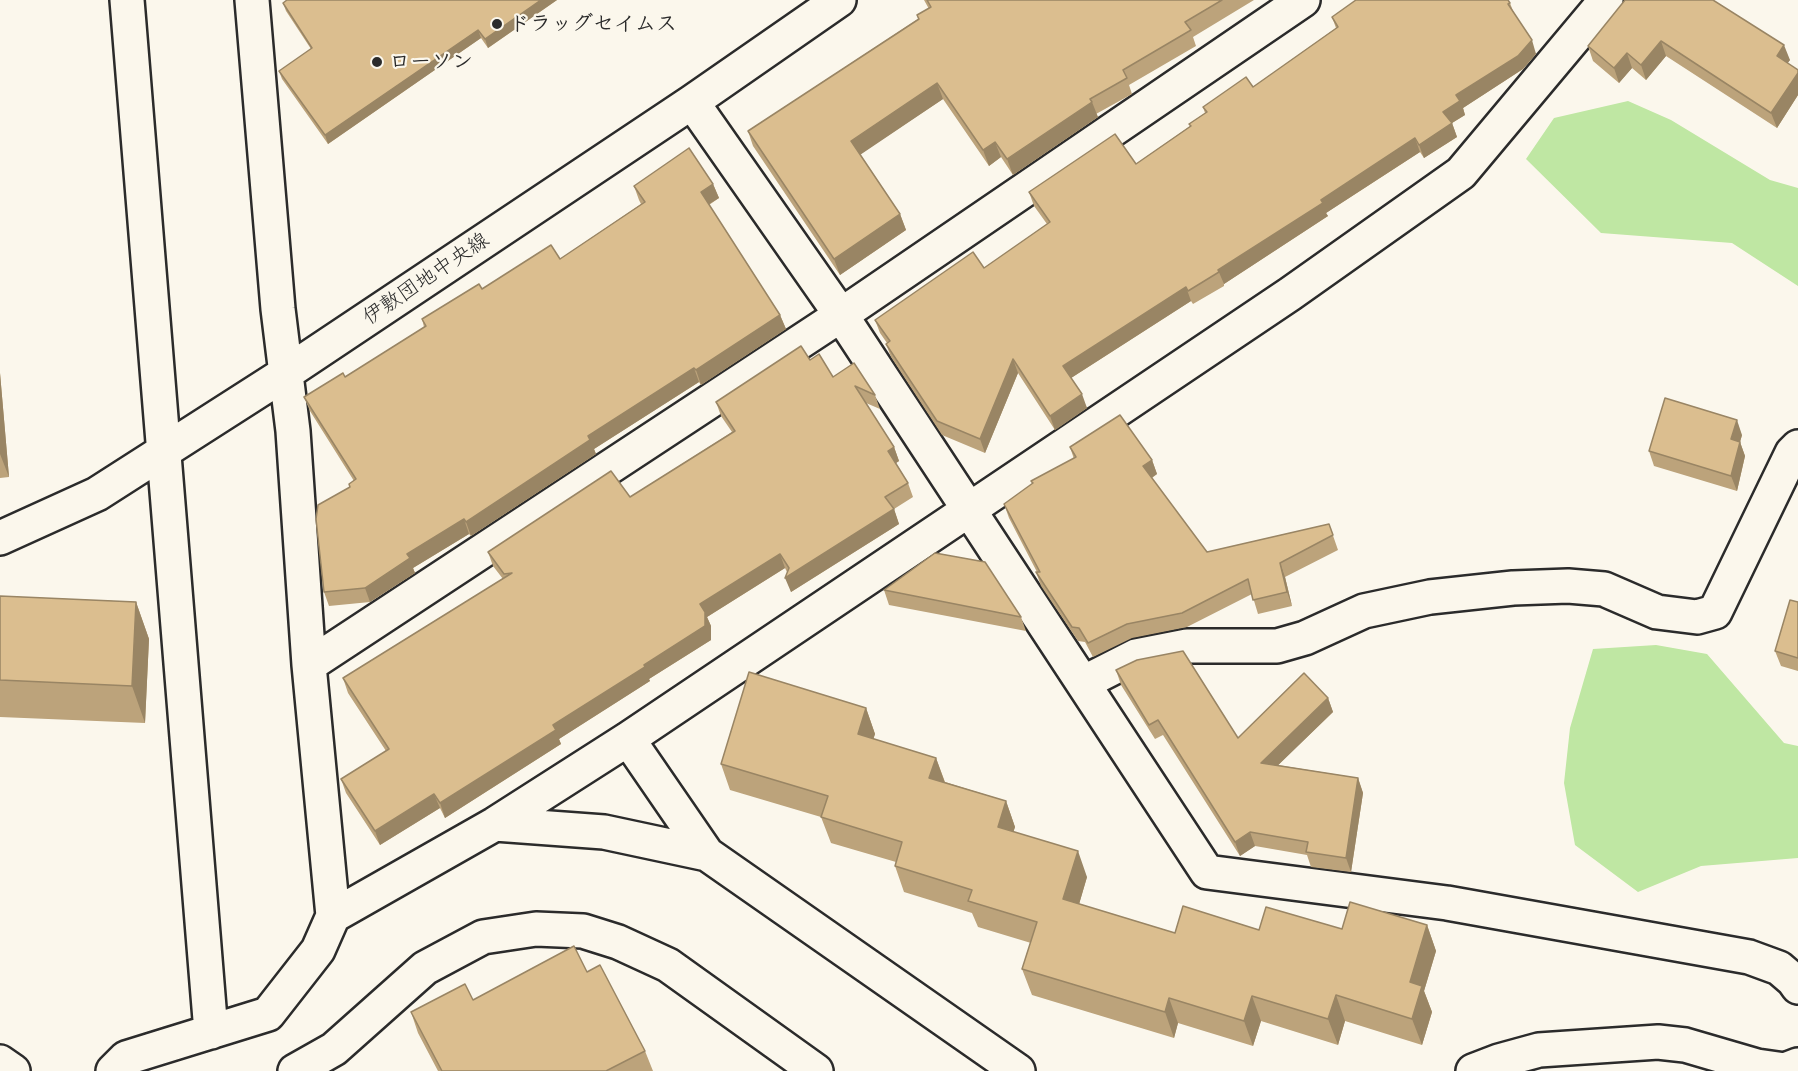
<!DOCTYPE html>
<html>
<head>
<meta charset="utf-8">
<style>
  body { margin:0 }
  canvas { display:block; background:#fbf7ec }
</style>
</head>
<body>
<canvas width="1798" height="1071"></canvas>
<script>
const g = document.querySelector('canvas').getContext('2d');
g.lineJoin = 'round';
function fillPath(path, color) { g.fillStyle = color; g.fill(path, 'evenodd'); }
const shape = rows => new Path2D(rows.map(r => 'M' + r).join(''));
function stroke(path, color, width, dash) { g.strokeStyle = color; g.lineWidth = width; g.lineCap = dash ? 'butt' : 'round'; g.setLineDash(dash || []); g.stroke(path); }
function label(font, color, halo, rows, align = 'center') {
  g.font = font + ' Delius,"Klee One",sans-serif'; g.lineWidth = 4.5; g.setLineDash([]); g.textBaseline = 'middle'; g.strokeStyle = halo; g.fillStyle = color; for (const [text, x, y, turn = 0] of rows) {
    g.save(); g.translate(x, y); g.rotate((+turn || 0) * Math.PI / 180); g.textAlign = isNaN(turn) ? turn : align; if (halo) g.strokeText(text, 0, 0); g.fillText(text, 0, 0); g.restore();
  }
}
fillPath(shape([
  [1628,101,1671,120,1770,180,1798,188,1798,286,1732,243,1601,233,1526,159,1554,118],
  [1656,645,1707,654,1784,743,1798,746,1798,858,1701,866,1638,892,1575,845,1564,783,1570,728,1593,649]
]), '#bfe7a3');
const minor = shape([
  [127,0,211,1032],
  [252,0,278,309,293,431,309,665,333,916],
  [692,102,841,315,1207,872,1447,903,1749,957,1779,968,1793,980,1798,987],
  [0,538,97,494,286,373,692,102,839,0],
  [309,665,841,315,1303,0],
  [1083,683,1136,656,1187,646,1277,646,1305,638,1364,611,1430,597,1513,588,1568,586,1604,589,1657,612,1697,617,1715,612,1792,453,1798,447],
  [628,739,707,854,1018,1071],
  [495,824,604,832,707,854],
  [0,1062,13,1071],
  [113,1071,126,1058,268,1014,318,950,333,916,495,824,628,739,1290,294,1461,173,1606,0],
  [295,1071,334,1049,425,968,483,937,536,929,583,931,618,942,668,965,816,1071],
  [1473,1071,1499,1061,1539,1050,1658,1042,1685,1045,1757,1066,1785,1070,1798,1065]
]);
stroke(minor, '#2b2b2b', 38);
stroke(minor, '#fbf7ec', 33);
fillPath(shape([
  [557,0,488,48,481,38,328,144,282,79,279,71,311,49,286,11,283,3],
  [924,0,1254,0,1193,37,1196,46,1129,85,1132,94,1096,114,1098,117,1013,175,1001,157,989,166,943,99,860,154,900,214,906,230,840,275,753,146,748,131,918,19,917,15,929,9],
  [1714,1,1790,60,1787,63,1798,70,1798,95,1777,128,1666,56,1646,80,1632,68,1619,83,1593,61,1588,46],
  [1510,3,1513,11,1536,54,1523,69,1463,108,1465,115,1452,123,1457,137,1424,158,1420,152,1326,213,1328,216,1224,284,1224,286,1193,304,1191,301,1071,378,1087,408,1055,430,1018,373,985,453,942,435,891,357,886,344,887,343,880,333,875,320,984,268,1047,224,1034,206,1029,192,1136,164,1190,126,1189,124,1205,113,1203,107,1253,87,1336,28,1332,17],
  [713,184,719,198,709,205,780,315,786,329,701,385,699,382,594,449,596,454,471,536,469,534,413,568,415,573,370,602,329,606,324,592,350,487,349,484,354,481,310,411,304,397,345,377,424,327,422,319,482,289,560,259,641,204,639,200,634,186],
  [810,360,833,377,875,395,880,409,866,403,894,447,899,461,896,463,908,483,913,497,894,509,899,524,791,592,787,572,785,568,707,617,711,626,711,640,649,679,650,681,559,739,561,744,445,818,440,808,380,845,346,793,341,779,386,751,348,693,343,678,503,579,493,566,488,552,630,497,732,432,721,416,716,402],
  [0,373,9,477,0,478],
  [1742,435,1740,442,1745,456,1737,491,1654,466,1649,451],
  [1070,447,1152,460,1157,474,1152,478,1207,552,1329,524,1338,550,1285,577,1292,606,1258,614,1252,594,1187,627,1132,638,1093,657,1085,642,1078,641,1041,586,1036,572,1037,572,1009,518,1004,504,1032,484,1031,481,1074,459],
  [884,590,1021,617,1026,631,889,605],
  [0,596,136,602,149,639,145,723,0,717],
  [1798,602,1798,671,1781,666,1775,651],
  [1116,670,1238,738,1328,698,1333,712,1278,765,1358,778,1363,793,1351,872,1311,867,1307,855,1255,846,1240,856,1163,735,1155,739,1121,685],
  [866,708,875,734,873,739,936,758,945,782,1006,801,1015,827,1013,832,1087,877,1079,904,1175,933,1259,930,1342,929,1427,925,1436,951,1424,991,1432,1012,1422,1045,1345,1021,1338,1045,1261,1021,1253,1046,1178,1023,1174,1038,1032,995,1022,969,1031,943,978,927,972,913,904,892,895,866,896,862,831,843,821,817,730,790,721,764],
  [587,972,645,1051,653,1071,438,1071,418,1033,411,1012,473,1000]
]), '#bca37b');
fillPath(shape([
  [541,0,557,0,488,48,485,39],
  [478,30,481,38,328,144,325,135],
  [1532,40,1536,54,1523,69,1463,108,1465,115,1452,123,1457,137,1424,158,1419,145,1456,95],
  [1661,41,1666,56,1646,80,1641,65],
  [1784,45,1790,60,1782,71,1777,56],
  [1627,53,1632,68,1619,83,1614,68],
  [1798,73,1798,95,1777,128,1771,113],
  [937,83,943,99,857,157,851,141],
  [1092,102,1098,117,1013,175,1007,159],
  [1415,138,1420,152,1326,213,1328,216,1224,284,1218,270,1321,200],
  [995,142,1001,157,989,166,983,150],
  [713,184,719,198,706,206,701,192],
  [900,214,906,230,840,275,834,259],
  [1186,287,1191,301,1068,380,1063,366],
  [780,315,786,329,701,385,696,370],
  [1013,359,1018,373,985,453,980,439],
  [694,368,699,382,594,449,596,454,471,536,466,522,588,436],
  [0,373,9,477,0,454],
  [1082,394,1087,408,1055,430,1050,416],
  [1737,420,1742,435,1740,442,1745,456,1737,491,1731,476,1731,439],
  [894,447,899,461,893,465,888,451],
  [1152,460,1157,474,1148,480,1143,466],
  [894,509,899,524,791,592,785,578],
  [464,519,469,534,413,568,415,573,370,602,365,588,407,554],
  [780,554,785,568,707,617,711,626,711,640,649,679,650,681,559,739,561,744,445,818,440,803,553,725,644,665,700,604],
  [1280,563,1285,577,1292,606,1287,592],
  [136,602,149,639,145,723,132,686],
  [1328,698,1333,712,1266,777,1261,763],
  [866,708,875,734,867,759,858,734],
  [936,758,945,783,929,778],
  [1358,778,1363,793,1351,872,1346,858],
  [434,794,440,808,380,845,375,831],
  [1006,801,1015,827,1007,852,998,827],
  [1250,832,1255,846,1240,856,1235,842],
  [1078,851,1087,877,1073,925,1063,899],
  [1427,925,1436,951,1424,991,1432,1012,1422,1045,1412,1019,1410,982],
  [1336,995,1345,1021,1338,1045,1328,1019],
  [1252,996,1261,1021,1253,1046,1244,1021],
  [1169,998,1178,1023,1174,1038,1165,1012]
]), '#998564');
const building = shape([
  [287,0,541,0,485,39,478,30,325,135,279,71,312,48,283,3,287,0],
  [927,0,1222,0,1185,22,1191,30,1123,70,1127,78,1090,99,1092,102,1007,159,995,142,983,150,937,83,851,141,900,214,834,259,748,131,919,19,917,15,931,7,927,0],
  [1356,0,1508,0,1510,3,1508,4,1532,40,1518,56,1456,95,1460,101,1443,112,1452,123,1419,145,1415,138,1321,200,1323,203,1218,270,1219,272,1188,291,1186,287,1063,366,1082,394,1050,416,1013,359,980,439,937,421,886,344,890,341,875,320,973,252,984,268,1050,222,1029,192,1115,134,1136,164,1191,126,1189,124,1207,112,1203,107,1246,77,1253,87,1338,27,1332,17,1356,0],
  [1625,0,1713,0,1784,45,1777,56,1798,70,1798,73,1771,113,1661,41,1641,65,1627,53,1614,68,1588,46,1625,0],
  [689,148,713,184,701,192,780,315,696,370,694,368,588,436,590,440,466,522,464,519,407,554,410,558,365,588,324,592,316,519,318,505,350,487,349,484,356,479,304,397,343,373,345,377,426,326,422,319,479,284,482,289,551,245,560,259,645,202,634,186,689,148],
  [801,346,810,360,819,354,833,377,854,363,875,395,855,386,894,447,888,451,908,483,885,497,894,509,785,578,789,568,780,554,700,604,705,612,705,626,644,665,645,667,553,725,556,730,440,803,434,794,375,831,341,779,389,749,343,678,512,573,504,574,488,552,611,471,630,497,735,431,716,402,801,346],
  [1665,398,1737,420,1731,439,1740,442,1731,476,1649,451,1665,398],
  [1120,415,1152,460,1143,466,1207,552,1329,524,1333,535,1280,563,1287,592,1253,600,1248,579,1182,613,1127,624,1088,643,1079,628,1072,627,1036,572,1040,572,1004,504,1033,483,1031,481,1076,457,1070,447,1120,415],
  [935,553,985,562,1021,617,884,590,935,553],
  [0,596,136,602,132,686,0,680,0,596],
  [1790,600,1798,602,1798,658,1775,651,1790,600],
  [1183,651,1238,738,1304,673,1328,698,1261,763,1358,778,1346,858,1306,852,1308,842,1250,832,1235,842,1158,720,1149,725,1116,670,1137,660,1183,651],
  [749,672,866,708,858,734,936,758,929,778,1006,801,998,827,1078,851,1063,899,1175,933,1183,906,1259,930,1266,907,1342,929,1350,902,1427,925,1410,982,1422,986,1412,1019,1336,995,1328,1019,1252,996,1244,1021,1169,998,1165,1012,1022,969,1037,922,968,901,972,890,895,866,902,842,821,817,828,796,721,764,749,672],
  [574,946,587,972,600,965,645,1051,606,1071,442,1071,411,1012,465,984,473,1000,574,946]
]);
fillPath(building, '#dbbe8f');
stroke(building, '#998564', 1.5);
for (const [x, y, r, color] of [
  [497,24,6,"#2b2b2b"],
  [377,62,6,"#2b2b2b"]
]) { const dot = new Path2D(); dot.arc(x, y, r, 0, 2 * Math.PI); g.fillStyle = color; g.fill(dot); stroke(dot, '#fbf7ec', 2); }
label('bold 21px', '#2b2b2b', '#fbf7ec', [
  ["ドラッグセイムス",509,24],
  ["ローソン",389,62]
], 'left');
label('21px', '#2b2b2b', '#fbf7ec', [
  ["伊敷団地中央線",426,279,-34]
]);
</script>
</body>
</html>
